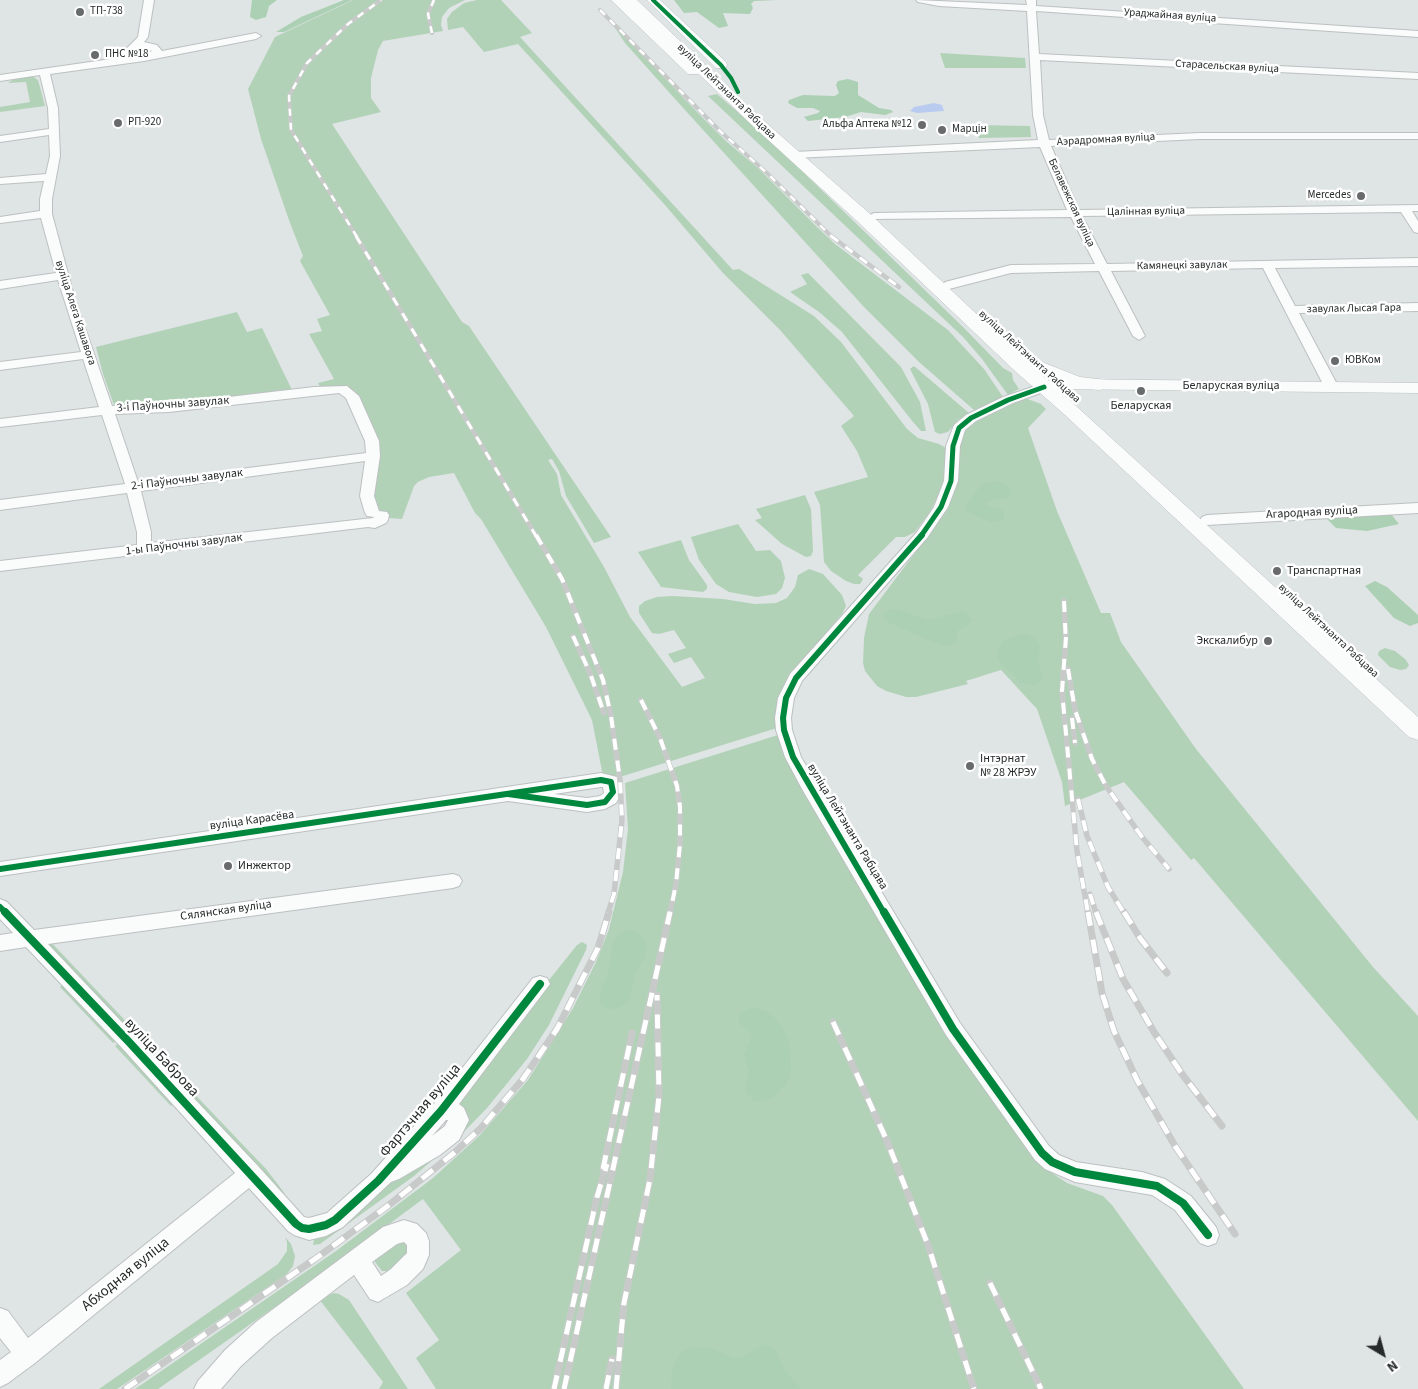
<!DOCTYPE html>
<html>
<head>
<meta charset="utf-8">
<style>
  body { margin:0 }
  #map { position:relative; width:1418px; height:1389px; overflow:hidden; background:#dfe4e5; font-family:"Source Sans 3",sans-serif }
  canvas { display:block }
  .north { position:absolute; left:1358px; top:1329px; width:50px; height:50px; -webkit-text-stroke:4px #fff; paint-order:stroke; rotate:143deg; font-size:14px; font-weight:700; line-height:20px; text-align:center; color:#262a2a }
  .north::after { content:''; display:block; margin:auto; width:18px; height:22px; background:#262a2a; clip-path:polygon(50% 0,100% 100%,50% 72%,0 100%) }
</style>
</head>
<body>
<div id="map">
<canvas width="1418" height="1389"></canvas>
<div class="north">N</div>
</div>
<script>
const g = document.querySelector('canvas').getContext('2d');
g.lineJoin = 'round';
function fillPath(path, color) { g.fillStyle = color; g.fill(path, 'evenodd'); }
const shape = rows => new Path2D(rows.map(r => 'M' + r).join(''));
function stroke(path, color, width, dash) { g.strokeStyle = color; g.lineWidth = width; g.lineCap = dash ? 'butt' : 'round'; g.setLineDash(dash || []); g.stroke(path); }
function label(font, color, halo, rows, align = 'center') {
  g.font = font + ' "Source Sans 3",sans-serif'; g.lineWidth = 5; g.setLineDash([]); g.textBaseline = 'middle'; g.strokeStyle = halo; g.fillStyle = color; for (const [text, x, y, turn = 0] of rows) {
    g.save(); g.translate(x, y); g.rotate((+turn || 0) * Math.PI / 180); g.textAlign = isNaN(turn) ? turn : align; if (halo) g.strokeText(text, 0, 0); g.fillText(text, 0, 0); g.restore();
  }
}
fillPath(shape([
  [353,0,465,0,449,8,442,17,441,25,443,31,383,41,378,50,371,78,371,98,381,112,332,124,462,322,469,326,611,537,594,543,566,496,559,471,552,459,548,460,557,474,561,495,604,567,630,617,682,687,705,678,691,657,674,663,668,654,686,648,674,630,659,634,652,633,639,613,639,606,645,601,657,597,673,596,723,599,755,604,776,603,787,598,795,587,798,575,809,569,823,574,842,595,846,606,842,614,796,668,777,728,623,776,603,776,592,720,546,627,481,519,475,513,454,473,429,477,418,482,414,486,402,519,389,518,377,508,372,501,379,450,374,430,355,391,342,386,320,387,318,383,334,379,309,334,322,331,317,319,330,315,300,261,303,256,290,223,261,139,248,89,275,37],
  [477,0,501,0,532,33,520,37,733,270,739,269,814,316,841,342,907,429,918,438,939,444,946,448,946,475,941,490,930,512,915,532,905,537,896,537,858,575,863,579,860,584,854,584,846,581,831,571,824,562,820,505,814,492,868,477,857,451,841,426,854,416,781,331,723,273,665,205,518,44,484,52,463,27,448,30,447,19,452,12,464,3],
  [612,23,702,117,727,142,758,168,817,227,835,244,948,330,984,369,1003,397,974,410,919,362,864,307,675,99,625,43],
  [940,53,1025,58,1026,68,945,68],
  [32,76,38,80,45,106,0,112,0,107,30,102,26,82,8,83,14,79],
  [717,94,771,141,963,327,1003,368,1012,373,1013,380,1019,389,1008,395,982,359,964,338,708,96],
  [973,125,1030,126,1031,137,979,138],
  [808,273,901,367,920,402,926,431,921,431,913,422,842,332,819,312,790,292,807,284,801,275],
  [237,312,247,332,262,328,292,390,180,402,114,405,103,374,96,347],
  [914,366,969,413,958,420,948,432,940,434,935,432,928,404,910,369],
  [1025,398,1041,404,1046,409,1028,428,1057,511,1101,613,1110,613,1121,642,1196,749,1373,967,1418,1016,1418,1121,1194,858,1191,860,1124,782,1065,806,1062,782,1037,709,1001,670,966,681,968,684,916,697,906,697,886,691,877,686,865,671,863,663,864,638,869,614,948,509,958,477,961,435,969,425],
  [805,495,811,509,813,551,811,556,806,557,782,544,755,520,762,518,756,509],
  [738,524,756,551,770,550,781,561,785,578,782,588,776,594,757,597,729,592,716,584,699,560,691,537],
  [681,540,689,560,707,585,707,589,703,592,661,587,638,552],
  [1385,648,1395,651,1405,659,1409,665,1406,669,1400,670,1390,667,1378,655,1379,651],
  [778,735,783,750,796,779,930,1005,1035,1157,1052,1173,1067,1183,1103,1196,1112,1205,1244,1389,436,1389,416,1358,439,1340,406,1293,461,1250,423,1199,316,1278,158,1389,135,1389,336,1251,433,1178,479,1136,528,1080,573,1008,596,962,609,929,623,872,628,829,625,783],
  [47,938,138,1034,133,1037,44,940],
  [582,942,587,945,586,950,549,1025,527,1059,487,1108,457,1139,414,1176,320,1244,313,1245,314,1240,321,1233,378,1189,443,1145,456,1096,577,945],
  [64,984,117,1040,113,1043,60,987],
  [141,1038,266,1169,283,1191,291,1207,137,1040],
  [119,1043,175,1103,171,1106,115,1046],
  [285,1237,291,1244,295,1256,293,1266,287,1274,117,1389,99,1389,278,1264,287,1251,287,1242],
  [399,1240,404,1242,407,1247,407,1258,388,1271,382,1271,375,1262,375,1256],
  [334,1293,339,1294,349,1300,408,1389,379,1389,383,1382,319,1299]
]), '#b2d2b8');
fillPath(shape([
  [252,0,277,0,269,6,266,17,256,20,250,17],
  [344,0,352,0,284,32,276,32,301,17],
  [674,0,778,0,754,1,751,4,753,8,750,14,723,13,728,26,719,28,697,12,684,13],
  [848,79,858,82,858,95,879,108,891,110,893,112,885,115,861,112,845,117,808,121,804,117,818,113,820,111,813,108,797,108,788,103,789,100,803,95,835,96,839,93,836,85,838,81],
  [995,481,1009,486,1012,491,1009,496,1005,498,991,500,985,503,987,507,999,508,1004,512,1004,518,1000,521,990,522,969,513,965,507,982,484],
  [1391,514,1399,524,1367,531,1336,528,1326,518],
  [1375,581,1387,587,1418,615,1418,623,1410,626,1394,618,1365,586],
  [891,609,897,609,928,620,959,612,965,612,972,619,970,623,956,632,957,640,954,644,943,646,889,623,883,616,884,613],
  [1021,634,1028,634,1036,639,1040,645,1038,662,1043,680,1035,686,1021,683,999,661,997,655,999,648,1003,641],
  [631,930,638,933,644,940,646,949,645,956,636,972,629,1000,623,1006,615,1009,606,1008,601,1004,599,996,609,970,613,944,617,936,624,931],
  [752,1007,766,1011,775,1018,786,1033,789,1042,791,1070,787,1083,772,1098,762,1101,754,1101,745,1091,749,1071,744,1054,752,1038,750,1033,739,1023,739,1018,740,1013],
  [765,1344,771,1346,776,1351,784,1369,801,1389,671,1389,672,1370,677,1358,683,1351,692,1347,714,1349,733,1358,743,1357]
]), '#acd0b3');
fillPath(shape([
  [934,103,942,105,944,111,917,113,910,111,914,107]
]), '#bacbf0');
const minor = shape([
  [144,0,154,0,148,37,144,42,157,45,162,51,256,33,261,36,256,39,144,61,50,74,58,108,60,156,52,199,52,214,74,296,112,406,169,404,314,387,347,386,359,396,379,441,380,456,374,496,379,511,387,512,389,515,388,520,386,523,375,528,368,527,0,571,0,561,137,545,137,532,127,493,0,510,0,500,125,484,102,415,0,427,0,419,99,407,83,359,0,370,0,362,81,352,58,280,0,289,0,281,56,273,41,218,0,223,0,217,40,211,40,199,44,181,0,184,0,178,46,174,50,156,49,135,0,142,0,136,49,129,48,108,40,75,0,81,0,75,125,57,123,54,126,49,138,37,144,0],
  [145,48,152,51,144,55,133,53,145,48],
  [339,393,346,398,365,441,366,453,138,482,115,414,169,412,339,393],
  [365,461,360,496,365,513,367,516,374,517,373,518,151,543,151,532,141,491,365,461],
  [916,0,1027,5,1026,0,1036,0,1036,6,1418,31,1418,37,1036,11,1039,54,1418,73,1418,79,1040,60,1043,115,1049,140,1200,133,1418,133,1418,139,1200,139,1051,146,1079,210,1418,205,1418,211,1412,211,1418,221,1418,233,1414,232,1401,212,1082,216,1107,264,1418,258,1418,266,1275,268,1295,306,1418,303,1418,311,1299,313,1338,386,1331,390,1324,386,1263,268,1111,271,1145,336,1139,340,1133,336,1099,271,1011,273,949,289,945,288,943,285,945,282,1011,265,1095,264,1071,217,874,219,868,216,874,213,1067,210,1040,147,794,158,789,155,794,152,1038,140,1033,115,1027,11,939,6,918,2,916,0],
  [1044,383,1051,387,1049,390,1013,403,976,421,965,430,960,446,958,481,948,507,927,538,802,681,794,698,791,718,792,730,801,757,814,779,960,1023,1049,1146,1059,1155,1076,1162,1142,1172,1165,1179,1191,1196,1216,1227,1219,1235,1216,1243,1208,1246,1200,1243,1175,1210,1152,1195,1075,1182,1045,1169,1035,1160,946,1035,802,789,785,757,776,730,775,718,778,698,790,674,917,532,934,507,944,481,946,446,954,425,966,415,1003,397,1044,383],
  [1418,503,1418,513,1207,525,1202,523,1200,520,1202,517,1207,515,1418,503],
  [601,773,617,777,622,792,616,803,605,809,587,812,508,801,0,876,0,862,601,773],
  [601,787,603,787,604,793,600,796,587,798,554,794,601,787],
  [453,874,459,876,462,881,459,886,453,888,48,944,258,1166,304,1217,309,1218,327,1213,371,1174,434,1104,533,978,540,976,547,978,550,984,459,1104,464,1108,469,1120,459,1140,440,1155,399,1179,391,1182,343,1227,326,1236,309,1240,294,1235,288,1231,249,1188,35,1363,8,1383,0,1387,0,1360,11,1352,0,1338,0,1308,8,1311,28,1338,235,1173,122,1048,26,947,0,951,0,935,13,933,0,919,0,899,7,902,34,930,453,874],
  [446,1120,448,1120,445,1126,432,1136,446,1120],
  [404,1220,417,1224,426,1233,429,1241,429,1255,423,1269,407,1285,378,1302,370,1299,354,1275,272,1338,241,1366,221,1389,194,1389,198,1381,225,1350,256,1322,383,1227,404,1220],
  [404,1242,407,1245,407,1253,391,1269,381,1276,372,1262,397,1244,404,1242]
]);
const major = shape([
  [611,0,624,0,698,68,699,71,698,74,688,74,611,0],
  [647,0,660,0,726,62,727,65,726,68,716,68,647,0],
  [1059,379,1418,383,1418,393,1059,389,1044,392,1038,391,1035,387,1038,383,1059,379]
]);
const highway = shape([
  [622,0,637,0,764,121,869,213,1033,367,1035,364,1042,362,1080,377,1106,380,1109,384,1106,388,1099,390,1070,386,1042,375,1418,717,1418,740,1409,737,1065,415,1016,372,857,221,754,127,622,0]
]);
stroke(minor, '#bcc0c1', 2);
stroke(major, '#bcc0c1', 1);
stroke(highway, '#bcc0c1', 1);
fillPath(minor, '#fafbfb');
fillPath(major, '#fafbfb');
fillPath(highway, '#fafbfb');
const railFar3 = shape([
  [600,10,721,132,768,174,832,237],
  [432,33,428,14,434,0],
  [357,237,291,130,289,96,307,63,348,24,381,0]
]);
const railFar2 = shape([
  [356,236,536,536],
  [831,236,899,287]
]);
const railFar1 = shape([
  [536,535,562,579,603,680,611,716,620,780,622,820,614,894,608,913],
  [1064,601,1066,644],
  [573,636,590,673,604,713],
  [1066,637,1062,691,1077,851,1088,913],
  [1068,669,1075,710,1092,759,1106,786,1142,837,1169,869],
  [641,700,660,738,677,786,680,807,680,844,676,884,670,913],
  [1072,718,1075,743],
  [1078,799,1087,836,1108,887,1124,913],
  [1090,894,1096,913]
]);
const rail = shape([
  [1088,912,1102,993,1114,1031,1137,1080,1175,1146,1235,1234],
  [1096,912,1123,979,1154,1032,1182,1074,1222,1126],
  [1124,912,1140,938,1167,973],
  [833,1022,887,1141,928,1245,974,1389],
  [603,1169,632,1033],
  [990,1283,1041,1389],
  [125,1389,315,1259,389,1205,454,1153,481,1128,523,1079,557,1029,598,948,609,912],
  [554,1389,597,1197,607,1164],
  [564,1389,670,912],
  [606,1389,612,1359],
  [616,1389,624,1303,650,1179,659,1096,657,995]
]);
stroke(railFar3, '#c8caca', 4);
stroke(railFar2, '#c8caca', 4.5);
stroke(railFar1, '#c8caca', 5.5);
stroke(rail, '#c8caca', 7);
stroke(railFar3, '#fff', 2.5, [7]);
stroke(railFar2, '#fff', 3, [9]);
stroke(railFar1, '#fff', 4, [11]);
stroke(rail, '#fff', 5, [14]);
stroke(shape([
  [653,0,721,65,731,78,738,92]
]), '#00873e', 4);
stroke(shape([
  [921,536,941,507,951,481,953,446,959,428,971,418,1008,400,1044,387]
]), '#00873e', 5);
stroke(shape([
  [0,869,601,780,611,782,613,792,605,802,587,805,508,794],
  [0,907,6,913],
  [884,913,793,757,784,730,783,718,786,698,796,678,922,535]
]), '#00873e', 6);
stroke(shape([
  [5,912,129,1042,296,1224,302,1228,309,1229,326,1225,335,1220,378,1181,441,1111,540,984],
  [884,912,953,1029,1042,1153,1052,1162,1075,1172,1157,1186,1183,1203,1208,1235]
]), '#00873e', 8);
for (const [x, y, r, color] of [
  [80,12,5,"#676b6b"],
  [95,55,5,"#676b6b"],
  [118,123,5,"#676b6b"],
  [922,125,5,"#676b6b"],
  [942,130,5,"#676b6b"],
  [1361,196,5,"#676b6b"],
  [1335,361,5,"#676b6b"],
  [1141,391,5,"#676b6b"],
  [1277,571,5,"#676b6b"],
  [1268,641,5,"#676b6b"],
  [970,766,5,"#676b6b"],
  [228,866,5,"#676b6b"]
]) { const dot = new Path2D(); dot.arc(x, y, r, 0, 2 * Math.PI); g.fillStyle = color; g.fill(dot); stroke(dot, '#fff', 2); }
label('11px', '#262a2a', '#fff', [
  ["ТП-738",90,12],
  ["ПНС №18",105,55],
  ["РП-920",128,123],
  ["Альфа Аптека №12",912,125,"right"],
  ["Марцін",952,130],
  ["Mercedes",1351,196,"right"],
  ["ЮВКом",1345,361]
], 'left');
label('11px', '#262a2a', '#fff', [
  ["Ураджайная вуліца",1170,16,4],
  ["Старасельская вуліца",1227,67,3],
  ["вуліца Лейтэнанта Рабцава",726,92,44],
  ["Аэрадромная вуліца",1106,140,-3],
  ["Белавежская вуліца",1071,203,65],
  ["Цалінная вуліца",1146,212,-1],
  ["Камянецкі завулак",1182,266,-1],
  ["завулак Лысая Гара",1354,309,-1],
  ["вуліца Алега Кашавога",75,313,72],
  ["вуліца Лейтэнанта Рабцава",1029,357,42],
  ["вуліца Лейтэнанта Рабцава",1328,631,43]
]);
label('12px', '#262a2a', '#fff', [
  ["Беларуская вуліца",1231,386],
  ["3-і Паўночны завулак",173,405,-4],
  ["2-і Паўночны завулак",187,480,-7],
  ["Агародная вуліца",1312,513,-3],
  ["1-ы Паўночны завулак",184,545,-7],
  ["вуліца Карасёва",252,821,-8],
  ["вуліца Лейтэнанта Рабцава",847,827,59],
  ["Сялянская вуліца",226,911,-8]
]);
label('12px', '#262a2a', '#fff', [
  ["Беларуская",1141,406,"center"],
  ["Транспартная",1287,571],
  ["Экскалибур",1258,641,"right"],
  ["Інтэрнат",980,759],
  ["№ 28 ЖРЭУ",980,773],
  ["Инжектор",238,866]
], 'left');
label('15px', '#262a2a', '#fff', [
  ["вуліца Баброва",161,1058,47],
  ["Фартэчная вуліца",421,1111,-50],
  ["Абходная вуліца",126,1275,-39]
]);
</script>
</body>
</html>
